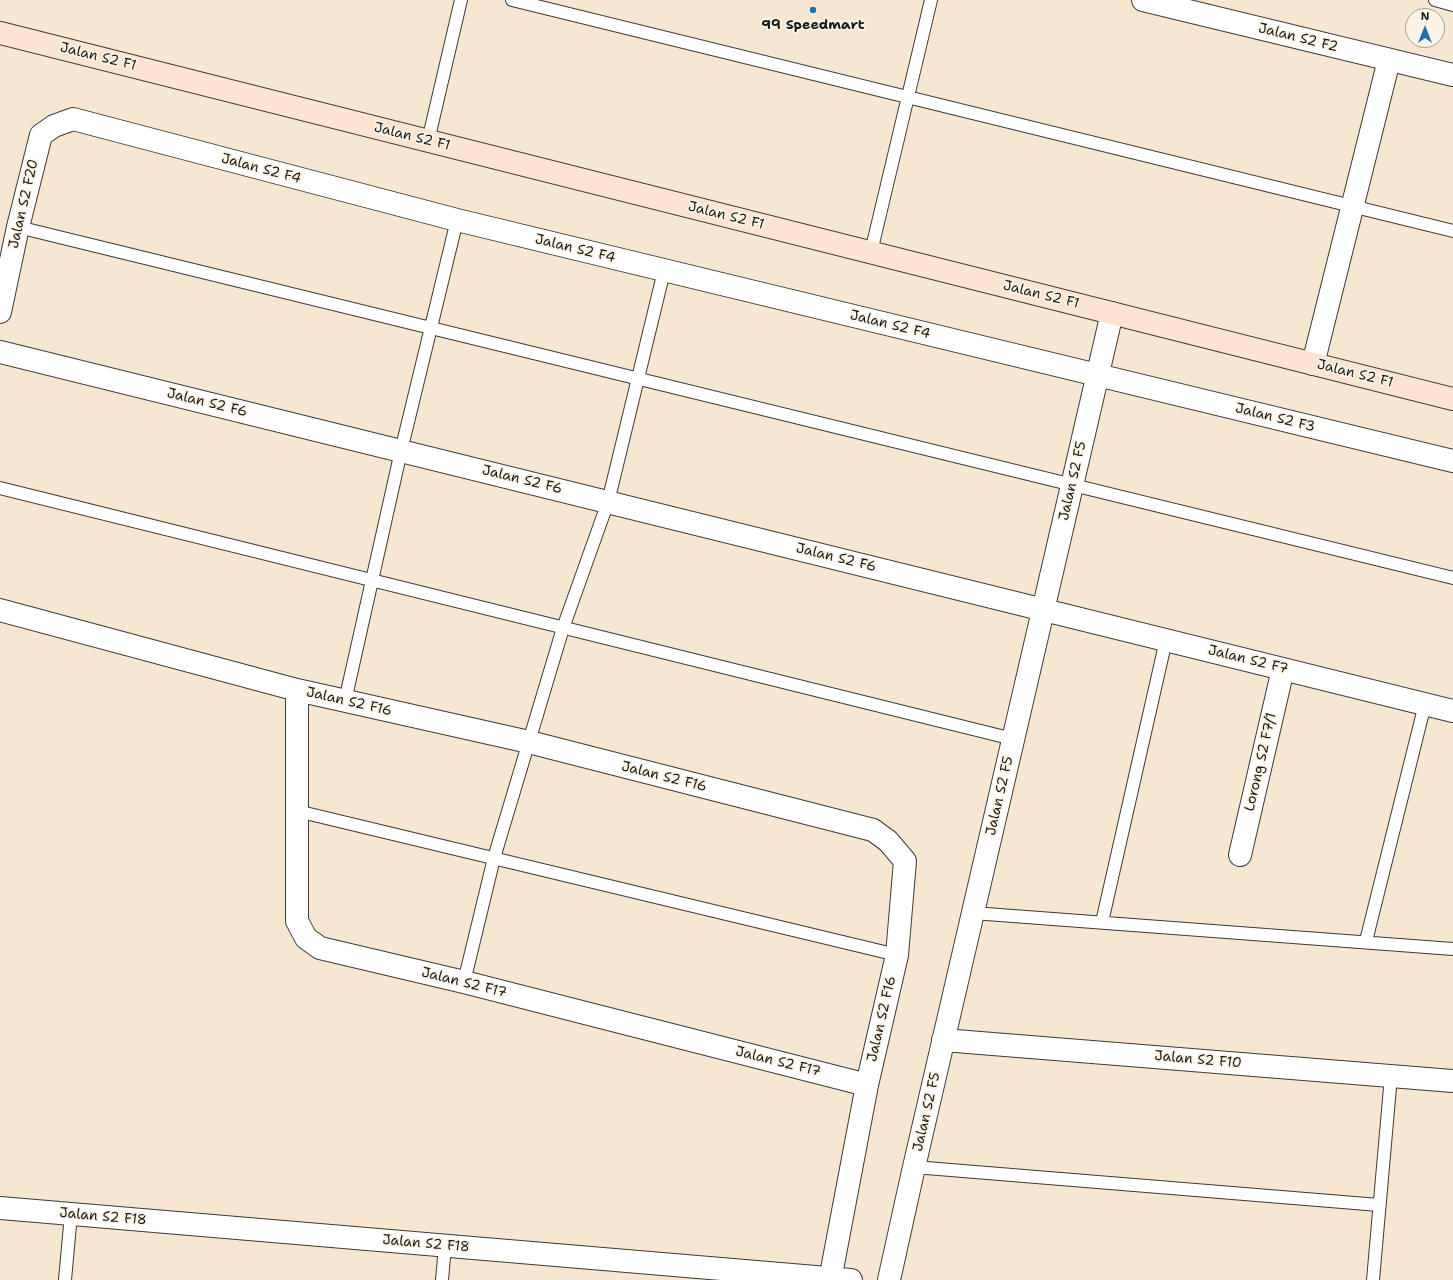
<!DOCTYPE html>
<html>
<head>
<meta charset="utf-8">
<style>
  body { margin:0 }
  #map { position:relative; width:1453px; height:1280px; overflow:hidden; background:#f8e7d0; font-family:"Shantell Sans",sans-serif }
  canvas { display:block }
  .north { position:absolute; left:1405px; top:8px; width:40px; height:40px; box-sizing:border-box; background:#fcf5e5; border:1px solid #a29e95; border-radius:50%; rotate:0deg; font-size:11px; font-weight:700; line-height:16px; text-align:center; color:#1c1c1c }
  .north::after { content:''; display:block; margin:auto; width:14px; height:18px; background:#1f6fb2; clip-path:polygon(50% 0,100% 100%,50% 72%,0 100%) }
</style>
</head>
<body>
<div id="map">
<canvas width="1453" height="1280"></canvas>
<div class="north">N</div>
</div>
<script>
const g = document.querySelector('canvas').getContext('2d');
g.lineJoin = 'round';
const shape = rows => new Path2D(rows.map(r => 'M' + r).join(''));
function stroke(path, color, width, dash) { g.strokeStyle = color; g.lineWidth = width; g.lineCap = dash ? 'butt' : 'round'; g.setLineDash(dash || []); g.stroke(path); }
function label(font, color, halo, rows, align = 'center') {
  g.font = font + ' "Shantell Sans",sans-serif'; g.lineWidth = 3.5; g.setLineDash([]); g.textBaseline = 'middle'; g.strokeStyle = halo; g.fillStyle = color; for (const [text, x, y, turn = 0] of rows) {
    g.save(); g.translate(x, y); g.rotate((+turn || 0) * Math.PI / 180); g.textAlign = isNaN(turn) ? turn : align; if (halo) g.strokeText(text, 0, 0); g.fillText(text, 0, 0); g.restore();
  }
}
const lane = shape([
  [512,0,1453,231],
  [1435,0,1453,5],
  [428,141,461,0],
  [18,227,1453,578],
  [871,252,931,0],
  [0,488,1013,739],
  [345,701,401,451,457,220],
  [297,811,897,955],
  [973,913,1453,949],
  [1102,922,1166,640],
  [1366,941,1425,704],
  [464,982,494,858,563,628,608,502,664,271],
  [914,1167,1379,1205],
  [65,1280,71,1214],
  [442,1280,445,1246],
  [1373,1280,1391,1076]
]);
const street = shape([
  [1143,0,1453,75],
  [0,312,18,227,41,135,54,126,73,119,457,220,1453,461],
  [0,352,1453,711],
  [1313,364,1389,60],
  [0,610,297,690,529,742,873,830,888,841,905,861,897,955,867,1085,830,1280],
  [297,690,297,921,306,938,320,948,464,982,867,1085],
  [1240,855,1283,669],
  [943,1040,1453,1081],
  [0,1208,851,1280],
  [889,1280,914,1167,1112,313]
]);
const secondary = shape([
  [0,33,1453,399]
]);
stroke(lane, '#3d3a37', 14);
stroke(street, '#3d3a37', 24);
stroke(secondary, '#3d3a37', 24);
stroke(lane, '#fff', 12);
stroke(street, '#fff', 22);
stroke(secondary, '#fde4d0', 22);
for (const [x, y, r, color] of [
  [813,10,4,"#1f6fb2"]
]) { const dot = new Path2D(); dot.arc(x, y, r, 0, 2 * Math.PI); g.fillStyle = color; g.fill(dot); stroke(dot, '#fcf5e5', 1.5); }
label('bold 14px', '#1c1c1c', '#fcf5e5', [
  ["99 Speedmart",813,25]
]);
label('14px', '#1c1c1c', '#fcf5e5', [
  ["Jalan S2 F2",1298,38,14],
  ["Jalan S2 F1",98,57,14],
  ["Jalan S2 F1",412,137,14],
  ["Jalan S2 F4",261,169,15],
  ["Jalan S2 F20",24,204,-77],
  ["Jalan S2 F1",726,216,14],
  ["Jalan S2 F4",575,249,14],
  ["Jalan S2 F1",1041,295,14],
  ["Jalan S2 F4",890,325,14],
  ["Jalan S2 F1",1355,374,14],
  ["Jalan S2 F6",207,403,14],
  ["Jalan S2 F3",1275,418,14],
  ["Jalan S2 F6",522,480,14],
  ["Jalan S2 F5",1073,481,-77],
  ["Jalan S2 F6",836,558,14],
  ["Jalan S2 F7",1248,660,14],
  ["Jalan S2 F16",349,702,13],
  ["Lorong S2 F7/1",1261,762,-77],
  ["Jalan S2 F16",664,777,14],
  ["Jalan S2 F5",1000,796,-77],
  ["Jalan S2 F17",464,983,14],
  ["Jalan S2 F16",882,1019,-77],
  ["Jalan S2 F10",1198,1060,5],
  ["Jalan S2 F17",778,1062,14],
  ["Jalan S2 F5",927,1112,-77],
  ["Jalan S2 F18",103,1217,5],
  ["Jalan S2 F18",426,1244,5]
]);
</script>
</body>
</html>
